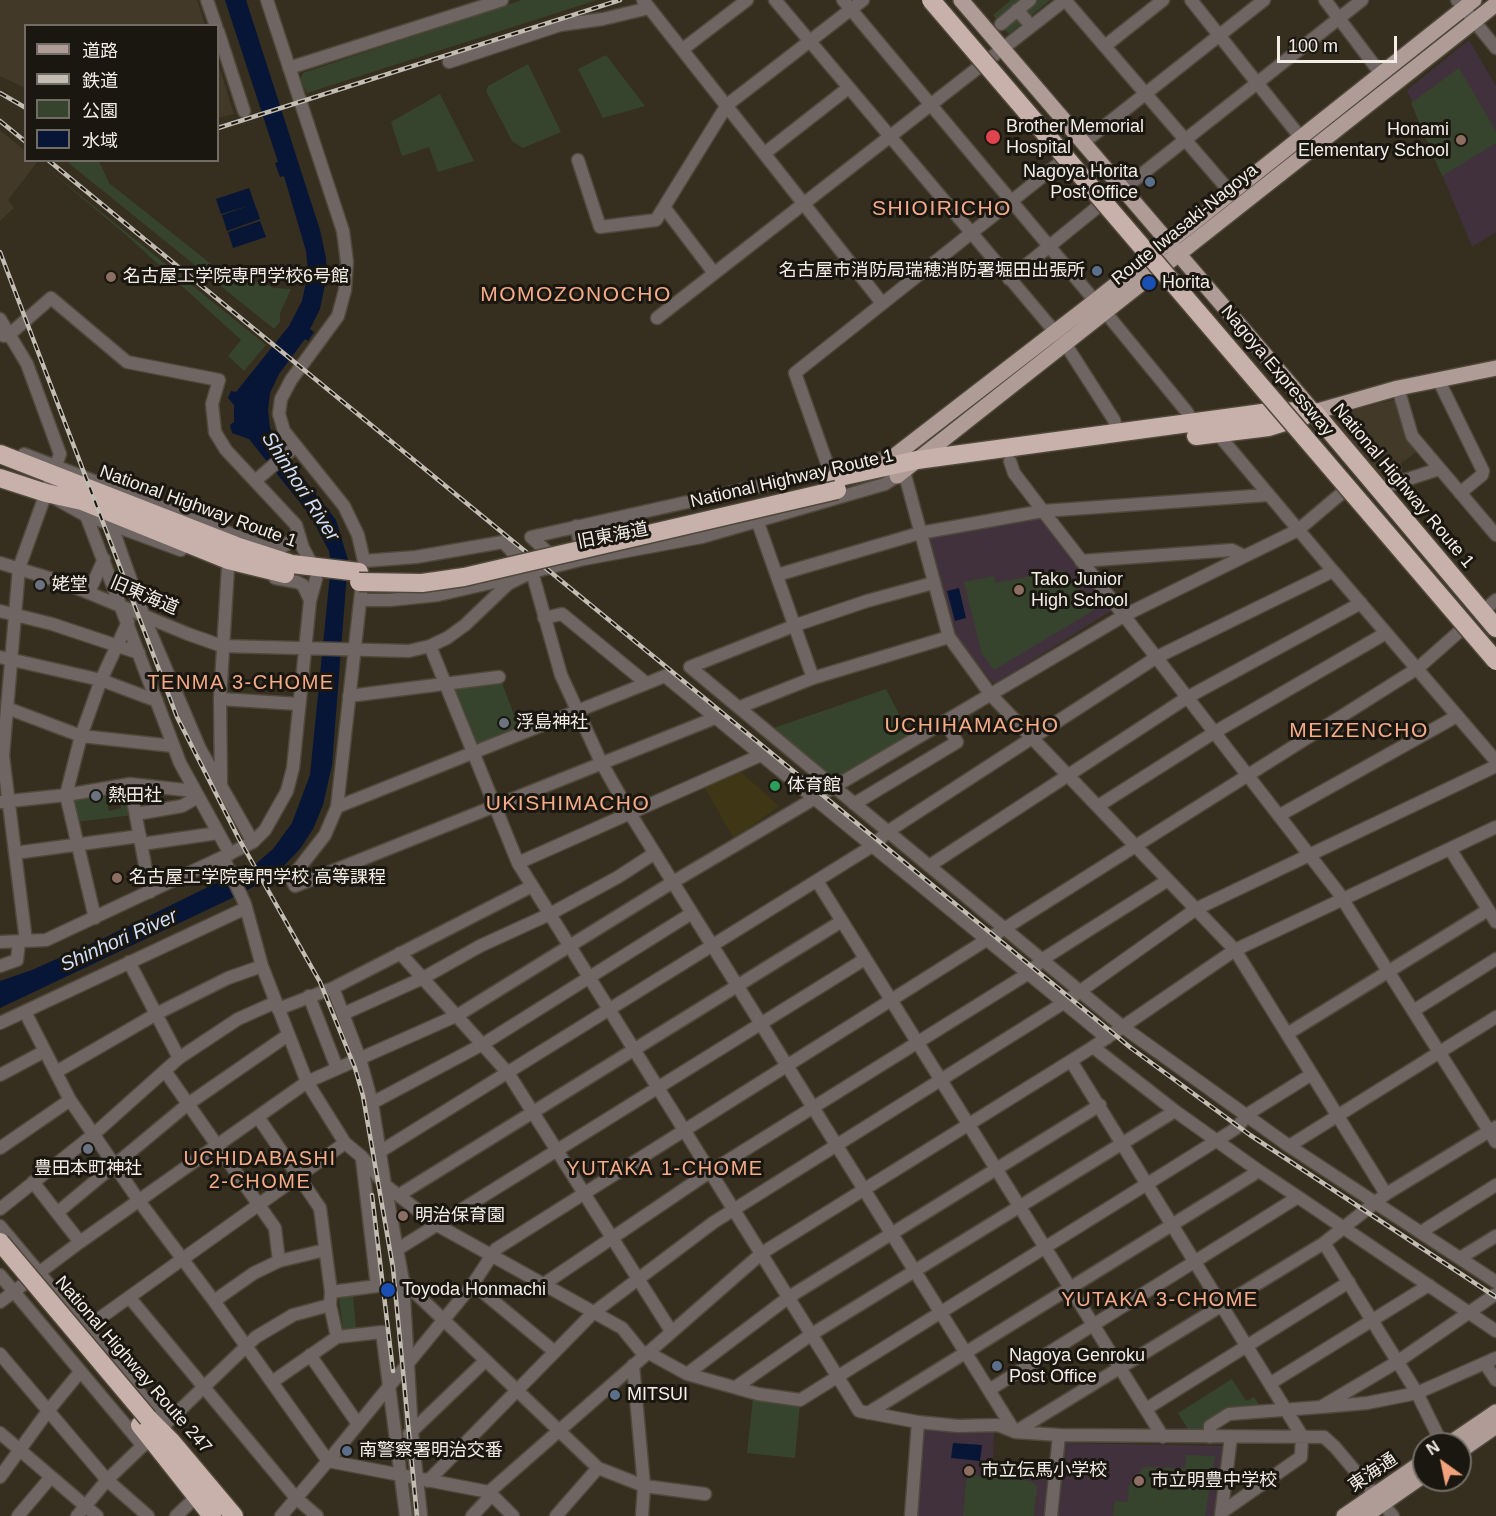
<!DOCTYPE html>
<html>
<head>
<meta charset="utf-8">
<style>
  body { margin:0 }
  #map { position:relative; width:1496px; height:1516px; overflow:hidden; background:#362e1f; font-family:Helvetica,"Noto Sans JP",sans-serif }
  canvas { display:block }
  .legend { position:absolute; left:24px; top:24px; width:195px; height:138px; box-sizing:border-box; background:#1a1710; border:2px solid #716d65; margin:0; padding:8px 10px; list-style:none; font-size:18px; color:#f3eee5 }
  .legend li { display:flex; align-items:center; gap:12px; height:30px }
  .legend b { width:30px; border:2px solid #716d65 }
  .north { position:absolute; left:1412px; top:1432px; width:60px; height:60px; box-sizing:border-box; background:#1a1710; border:2px solid #716d65; border-radius:50%; rotate:327deg; font-size:16px; font-weight:700; line-height:24px; text-align:center; color:#f3eee5 }
  .north::after { content:''; display:block; margin:auto; width:21px; height:27px; background:#f1a17c; clip-path:polygon(50% 0,100% 100%,50% 72%,0 100%) }
  .scale { position:absolute; left:1277px; top:36px; width:120px; height:27px; box-sizing:border-box; border:3px solid #f3eee5; border-top:0; padding-left:8px; font-size:18px; line-height:21px; white-space:nowrap; color:#f3eee5; -webkit-text-stroke:4px #1a1710; paint-order:stroke }
</style>
</head>
<body>
<div id="map">
<canvas width="1496" height="1516"></canvas>
<ul class="legend">
<li><b style="height:8px;background:#af9c97"></b>道路</li>
<li><b style="height:8px;background:#c2bcb2"></b>鉄道</li>
<li><b style="height:16px;background:#37442d"></b>公園</li>
<li><b style="height:16px;background:#071637"></b>水域</li>
</ul>
<div class="north">N</div>
<div class="scale">100 m</div>
</div>
<script>
const g = document.querySelector('canvas').getContext('2d');
g.lineJoin = 'round';
function fillPath(path, color) { g.fillStyle = color; g.fill(path, 'evenodd'); }
const shape = rows => new Path2D(rows.map(r => 'M' + r).join(''));
function stroke(path, color, width, dash) { g.strokeStyle = color; g.lineWidth = width; g.lineCap = dash ? 'butt' : 'round'; g.setLineDash(dash || []); g.stroke(path); }
function label(font, color, halo, rows, align = 'center') {
  g.font = font + ' Helvetica,"Noto Sans JP",sans-serif'; g.lineWidth = 6; g.setLineDash([]); g.textBaseline = 'middle'; g.strokeStyle = halo; g.fillStyle = color; for (const [text, x, y, turn = 0] of rows) {
    g.save(); g.translate(x, y); g.rotate((+turn || 0) * Math.PI / 180); g.textAlign = isNaN(turn) ? turn : align; if (halo) g.strokeText(text, 0, 0); g.fillText(text, 0, 0); g.restore();
  }
}
fillPath(shape([
  [0,0,197,0,205,25,26,26,25,88,0,76],
  [218,63,234,114,218,118],
  [0,130,25,151,26,160,38,161,8,200,14,208,0,221],
  [1396,399,1418,451,1401,463,1404,477,1386,482,1335,421,1337,415]
]), '#433929');
fillPath(shape([
  [1469,40,1496,86,1496,232,1472,247,1407,90],
  [1040,517,1109,604,1111,611,996,683,992,682,950,629,928,537],
  [925,1427,994,1432,993,1468,1049,1473,1045,1516,914,1516,921,1430],
  [1062,1443,1225,1446,1216,1516,1055,1516]
]), '#41313c');
fillPath(shape([
  [522,0,597,0,307,93,300,80,303,73],
  [1011,0,1050,0,1009,34,993,15],
  [606,55,645,106,603,118,578,69],
  [528,64,561,132,523,148,512,141,486,91,488,86],
  [1459,68,1496,131,1496,143,1442,176,1411,103],
  [440,94,474,161,438,172,429,147,402,156,391,122],
  [38,161,266,345,244,371,228,356,241,340,125,234],
  [66,161,99,161,109,183,225,275,267,284,273,288,291,289,280,313,280,322,274,329],
  [1063,570,1094,610,994,670,982,654,964,582,994,576,995,583],
  [501,680,520,731,475,746,452,687],
  [886,689,911,737,836,781,771,729],
  [105,792,109,811,121,808,120,803,130,801,133,815,76,822,71,800,73,798],
  [353,1294,356,1329,343,1330,339,1298],
  [1232,1379,1246,1401,1254,1397,1264,1412,1229,1414,1210,1426,1210,1437,1193,1437,1178,1413],
  [753,1399,800,1403,795,1458,747,1453],
  [1186,1455,1215,1456,1205,1516,1113,1516,1115,1501,1128,1502,1129,1485,1144,1467,1185,1468],
  [971,1475,1030,1481,1037,1486,1034,1516,963,1516,966,1480]
]), '#37442d');
fillPath(shape([
  [739,770,779,806,734,839,703,785]
]), '#3f3616');
fillPath(shape([
  [225,0,246,0,320,230,326,258,327,275,320,309,310,329,314,332,308,341,305,339,279,374,270,393,268,410,270,428,278,446,336,520,348,560,332,765,323,805,313,829,300,849,274,876,230,899,0,1008,0,981,32,970,104,938,257,863,273,849,292,823,310,775,331,564,329,551,310,515,249,439,232,433,230,425,234,422,234,405,228,398,231,391,236,392,289,326,302,301,308,273,306,251,284,176,280,177,275,163,278,162],
  [249,188,260,219,227,231,222,215,251,205,221,214,216,199],
  [260,221,266,237,233,248,228,232],
  [959,588,966,618,955,621,947,591],
  [953,1443,982,1445,980,1461,951,1458]
]), '#071637');
const minor = shape([
  [207,0,216,26],
  [267,0,343,231,347,262,345,290,338,316,291,380,281,399,279,414,284,431,344,506,358,535,364,561,416,557,503,542,532,572,561,675,601,762,631,815,1015,1432],
  [643,0,882,303],
  [775,0,1066,345,1114,420,1118,434],
  [843,0,1095,301],
  [1065,0,1231,193],
  [1191,0,1301,138],
  [1325,0,1381,74],
  [1457,0,1496,48],
  [1017,10,1026,20],
  [1001,24,1030,0],
  [218,31,244,111],
  [1105,46,1163,0],
  [683,49,747,0],
  [449,62,560,25,603,19,649,8],
  [289,68,502,0],
  [1083,143,1264,0],
  [765,153,847,89],
  [578,160,600,227,656,220,727,105,863,0],
  [1123,189,1362,0],
  [664,207,714,273],
  [1009,279,1100,205],
  [1106,313,1187,412,1194,424],
  [657,318,1065,0],
  [0,319,27,364,60,454,19,568,3,756,26,941],
  [4,336,10,334,51,298,127,362,219,380,212,404,215,432,226,450,296,525,303,548,314,568],
  [1438,379,1483,471,1482,475,1460,493],
  [1398,388,1412,436,1496,535],
  [1217,433,1333,571],
  [24,454,265,547],
  [1010,461,1014,473,1043,511,1338,892,1496,1142],
  [829,469,795,373,1062,161],
  [905,475,949,637,991,695,1235,950,1386,1194],
  [255,481,296,446],
  [1380,491,1387,486,1439,469],
  [58,500,83,514,181,550],
  [86,515,180,763,230,854],
  [757,520,813,678],
  [111,524,144,617,200,749,253,842],
  [576,526,583,557],
  [269,548,281,548,298,536],
  [556,560,531,537,893,456],
  [1081,561,1232,550,1244,556],
  [0,563,65,583,188,634,222,646,409,651,430,646,447,638,465,625,508,584,532,572,584,559,702,537,885,484,897,476],
  [363,575,337,807,325,835,296,872,292,880,295,886,715,718],
  [777,575,920,533,1043,511,1268,495],
  [275,578,297,582,303,585,310,600],
  [933,583,867,601,796,625,690,667,1123,1027,1289,1146,1496,1282],
  [89,592,104,559],
  [361,600,390,600,438,595,516,577],
  [0,611,52,624,139,653],
  [1482,612,1496,600],
  [544,618,562,614,646,683],
  [430,646,518,863,859,1411,918,1422,958,1426,998,1425,1015,1432,1059,1435,1324,1437,1335,1447,1393,1516],
  [0,657,101,680,157,701],
  [349,696,499,677],
  [220,699,299,704],
  [740,707,813,678,949,637],
  [7,708,81,736,173,746],
  [221,782,220,699,228,567],
  [130,784,150,892],
  [1,802,66,795,130,784,194,791],
  [854,804,957,742,945,721],
  [1098,806,1215,732,1386,633],
  [337,807,665,676,1107,1038],
  [136,814,182,806,198,797],
  [1280,815,1457,716],
  [142,844,218,833],
  [1450,849,1496,922],
  [15,853,140,836],
  [223,857,245,904,262,966,307,1082,345,1143,362,1157,385,1185,403,1281,412,1433,421,1516],
  [518,863,761,755],
  [929,866,1188,697,1361,603],
  [817,881,1163,1437],
  [95,918,66,795,81,736,101,680,128,622],
  [0,942,46,940,223,857,253,842,265,830,287,791,293,768,310,601,316,579],
  [400,953,508,1073,671,1331],
  [129,962,179,1058],
  [0,966,17,960,19,942],
  [333,988,360,1059,372,1103,385,1185,437,1225,622,1328,644,1355],
  [309,996,337,1068],
  [278,1009,333,988,532,886],
  [1413,1011,1496,959],
  [25,1012,70,1100],
  [343,1014,423,978,480,946,550,914,618,877,655,853],
  [0,1023,246,908],
  [1287,1034,1488,910],
  [1093,1047,1175,1111,1259,1171],
  [1071,1061,1302,1436,1301,1457,1222,1512],
  [165,1071,275,1228,279,1261],
  [56,1072,158,1013,228,978,262,966],
  [0,1075,45,1051],
  [372,1103,483,1044,692,913],
  [258,1117,320,1208,331,1292,330,1305,337,1337],
  [1289,1146,1496,1017],
  [0,1148,70,1100,139,1201,214,1301,328,1461,473,1284,496,1249,1418,668,1461,630],
  [381,1151,874,845,887,832,1157,657,1333,571,1496,761],
  [33,1182,80,1242],
  [399,1195,842,921],
  [0,1209,94,1134,179,1058,238,1019,276,1002],
  [58,1212,188,1104,288,1035],
  [0,1226,166,1424],
  [1421,1232,1496,1185],
  [1324,1243,1417,1393,1442,1444],
  [398,1249,865,959],
  [1460,1258,1496,1236],
  [0,1275,143,1446],
  [403,1281,598,1468,644,1486,705,1494],
  [473,1284,555,1352],
  [544,1284,711,1171,1029,973,1043,959,1168,880],
  [331,1292,377,1286,362,1159],
  [129,1297,296,1498,317,1516],
  [214,1301,254,1273,279,1261,325,1250],
  [0,1302,80,1242,307,1082,458,1015,673,882,1125,615,1298,530,1343,492],
  [86,1328,345,1143],
  [647,1352,687,1374,758,1394,800,1400,1216,1141,1235,1129,1251,1112,1312,1074],
  [0,1354,107,1480,256,1337,293,1315,330,1305],
  [310,1355,358,1424],
  [633,1365,644,1486,642,1516],
  [1486,1365,1496,1380],
  [687,1374,789,1297,1100,1105],
  [272,1382,337,1337,382,1332,406,1516],
  [1271,1383,1429,1285],
  [736,1387,812,1334,1175,1111],
  [989,1390,1298,1197,1496,1331],
  [1322,1407,1367,1403,1417,1393,1496,1358],
  [1146,1409,1349,1282],
  [868,1413,1259,1171,1298,1197],
  [1015,1432,1324,1243,1386,1194,1496,1127],
  [0,1433,97,1516],
  [409,1434,485,1361],
  [1210,1437,1210,1426,1229,1414,1321,1407,1397,1362,1496,1294],
  [0,1477,48,1411,80,1372],
  [428,1481,593,1313,714,1222,1065,1002,1196,909,1496,766],
  [18,1516,51,1477],
  [77,1516,107,1480,148,1516],
  [176,1516,196,1497],
  [281,1516,328,1461,489,1492,762,1253,1093,1047,1235,950,1496,827],
  [472,1516,487,1500,489,1492,513,1516],
  [556,1516,598,1468],
  [911,1516,918,1422],
  [1051,1516,1059,1435],
  [1221,1516,1231,1437]
]);
const major = shape([
  [961,0,1314,412,1398,388,1496,368],
  [880,467,1095,301,1474,0],
  [897,476,1496,4],
  [1449,1444,1496,1412],
  [1460,1451,1496,1426],
  [1344,1516,1424,1461],
  [1365,1516,1424,1475]
]);
const highway = shape([
  [1196,436,1269,427,1304,416],
  [0,454,236,546,292,564,359,572],
  [0,478,46,493,82,501,228,560,285,574],
  [835,478,917,460,1277,411,1314,412,1496,628],
  [148,1418,171,1441,234,1516],
  [140,1425,212,1516]
]);
stroke(minor, '#50493b', 15);
stroke(major, '#50493b', 18);
stroke(highway, '#50493b', 21);
stroke(minor, '#6f6664', 12);
stroke(major, '#af9c97', 15);
stroke(highway, '#c8b1ab', 18);
const rail = shape([
  [0,93,26,108],
  [0,121,26,142],
  [218,128,620,0],
  [48,160,1131,1048,1250,1135,1496,1297],
  [0,252,177,717,239,839,320,982,355,1068,363,1096,393,1268,417,1516],
  [372,1195,393,1371]
]);
stroke(rail, '#c2bcb2', 4.5);
stroke(rail, '#1a1710', 2, [7]);
const highwayBridge = shape([
  [931,0,1496,661],
  [359,582,422,583,464,577,837,490],
  [0,1242,148,1418]
]);
stroke(highwayBridge, '#50493b', 21, []);
stroke(highwayBridge, '#c8b1ab', 18);
for (const [x, y, r, color] of [
  [993,137,8,"#e0444e"],
  [1461,140,6,"#8d6e63"],
  [1150,182,6,"#5c6f8a"],
  [1097,271,6,"#5c6f8a"],
  [111,277,6,"#8d6e63"],
  [1149,283,8,"#1a4fb4"],
  [40,585,6,"#6b7280"],
  [1019,590,6,"#8d6e63"],
  [504,723,6,"#6b7280"],
  [775,786,6,"#2e9e5b"],
  [96,796,6,"#6b7280"],
  [117,878,6,"#8d6e63"],
  [88,1149,6,"#6b7280"],
  [403,1216,6,"#8d6e63"],
  [388,1290,8,"#1a4fb4"],
  [997,1366,6,"#5c6f8a"],
  [615,1395,6,"#5c6f8a"],
  [347,1451,6,"#5c6f8a"],
  [969,1471,6,"#8d6e63"],
  [1139,1481,6,"#8d6e63"]
]) { const dot = new Path2D(); dot.arc(x, y, r, 0, 2 * Math.PI); g.fillStyle = color; g.fill(dot); stroke(dot, '#1a1710', 2); }
label('18px', '#f3eee5', '#1a1710', [
  ["Brother Memorial",1006,127],
  ["Hospital",1006,148],
  ["Honami",1449,130,"right"],
  ["Elementary School",1449,151,"right"],
  ["Nagoya Horita",1138,172,"right"],
  ["Post Office",1138,193,"right"],
  ["名古屋市消防局瑞穂消防署堀田出張所",1085,271,"right"],
  ["名古屋工学院専門学校6号館",123,277],
  ["Horita",1162,283],
  ["Tako Junior",1031,580],
  ["High School",1031,601],
  ["姥堂",52,585],
  ["浮島神社",516,723],
  ["体育館",787,786],
  ["熱田社",108,796],
  ["名古屋工学院専門学校 高等課程",129,878],
  ["豊田本町神社",88,1169,"center"],
  ["明治保育園",415,1216],
  ["Toyoda Honmachi",402,1290],
  ["Nagoya Genroku",1009,1356],
  ["Post Office",1009,1377],
  ["MITSUI",627,1395],
  ["南警察署明治交番",359,1451],
  ["市立伝馬小学校",981,1471],
  ["市立明豊中学校",1151,1481]
], 'left');
label('18px', '#f3eee5', '#1a1710', [
  ["Route Iwasaki-Nagoya",1185,225,-39],
  ["Nagoya Expressway",1277,371,50],
  ["National Highway Route 1",792,479,-13],
  ["National Highway Route 1",1403,486,50],
  ["National Highway Route 1",198,507,20],
  ["旧東海道",613,536,-11],
  ["旧東海道",144,596,23],
  ["National Highway Route 247",133,1365,49],
  ["東海通",1373,1473,-34]
]);
label('italic 20px', '#d0def8', '#1a1710', [
  ["Shinhori River",300,487,57],
  ["Shinhori River",119,941,-24]
]);
g.letterSpacing = '1.5px';
label('20px', '#f5ab88', '#1a1710', [
  ["TENMA 3-CHOME",241,683],
  ["UCHIDABASHI",260,1159],
  ["2-CHOME",260,1182],
  ["YUTAKA 1-CHOME",665,1169],
  ["YUTAKA 3-CHOME",1160,1300]
]);
g.letterSpacing = '0px';
g.letterSpacing = '1.5px';
label('21px', '#f5ab88', '#1a1710', [
  ["SHIOIRICHO",942,209],
  ["MOMOZONOCHO",576,295],
  ["UCHIHAMACHO",972,726],
  ["MEIZENCHO",1359,731],
  ["UKISHIMACHO",568,804]
]);
g.letterSpacing = '0px';
</script>
</body>
</html>
